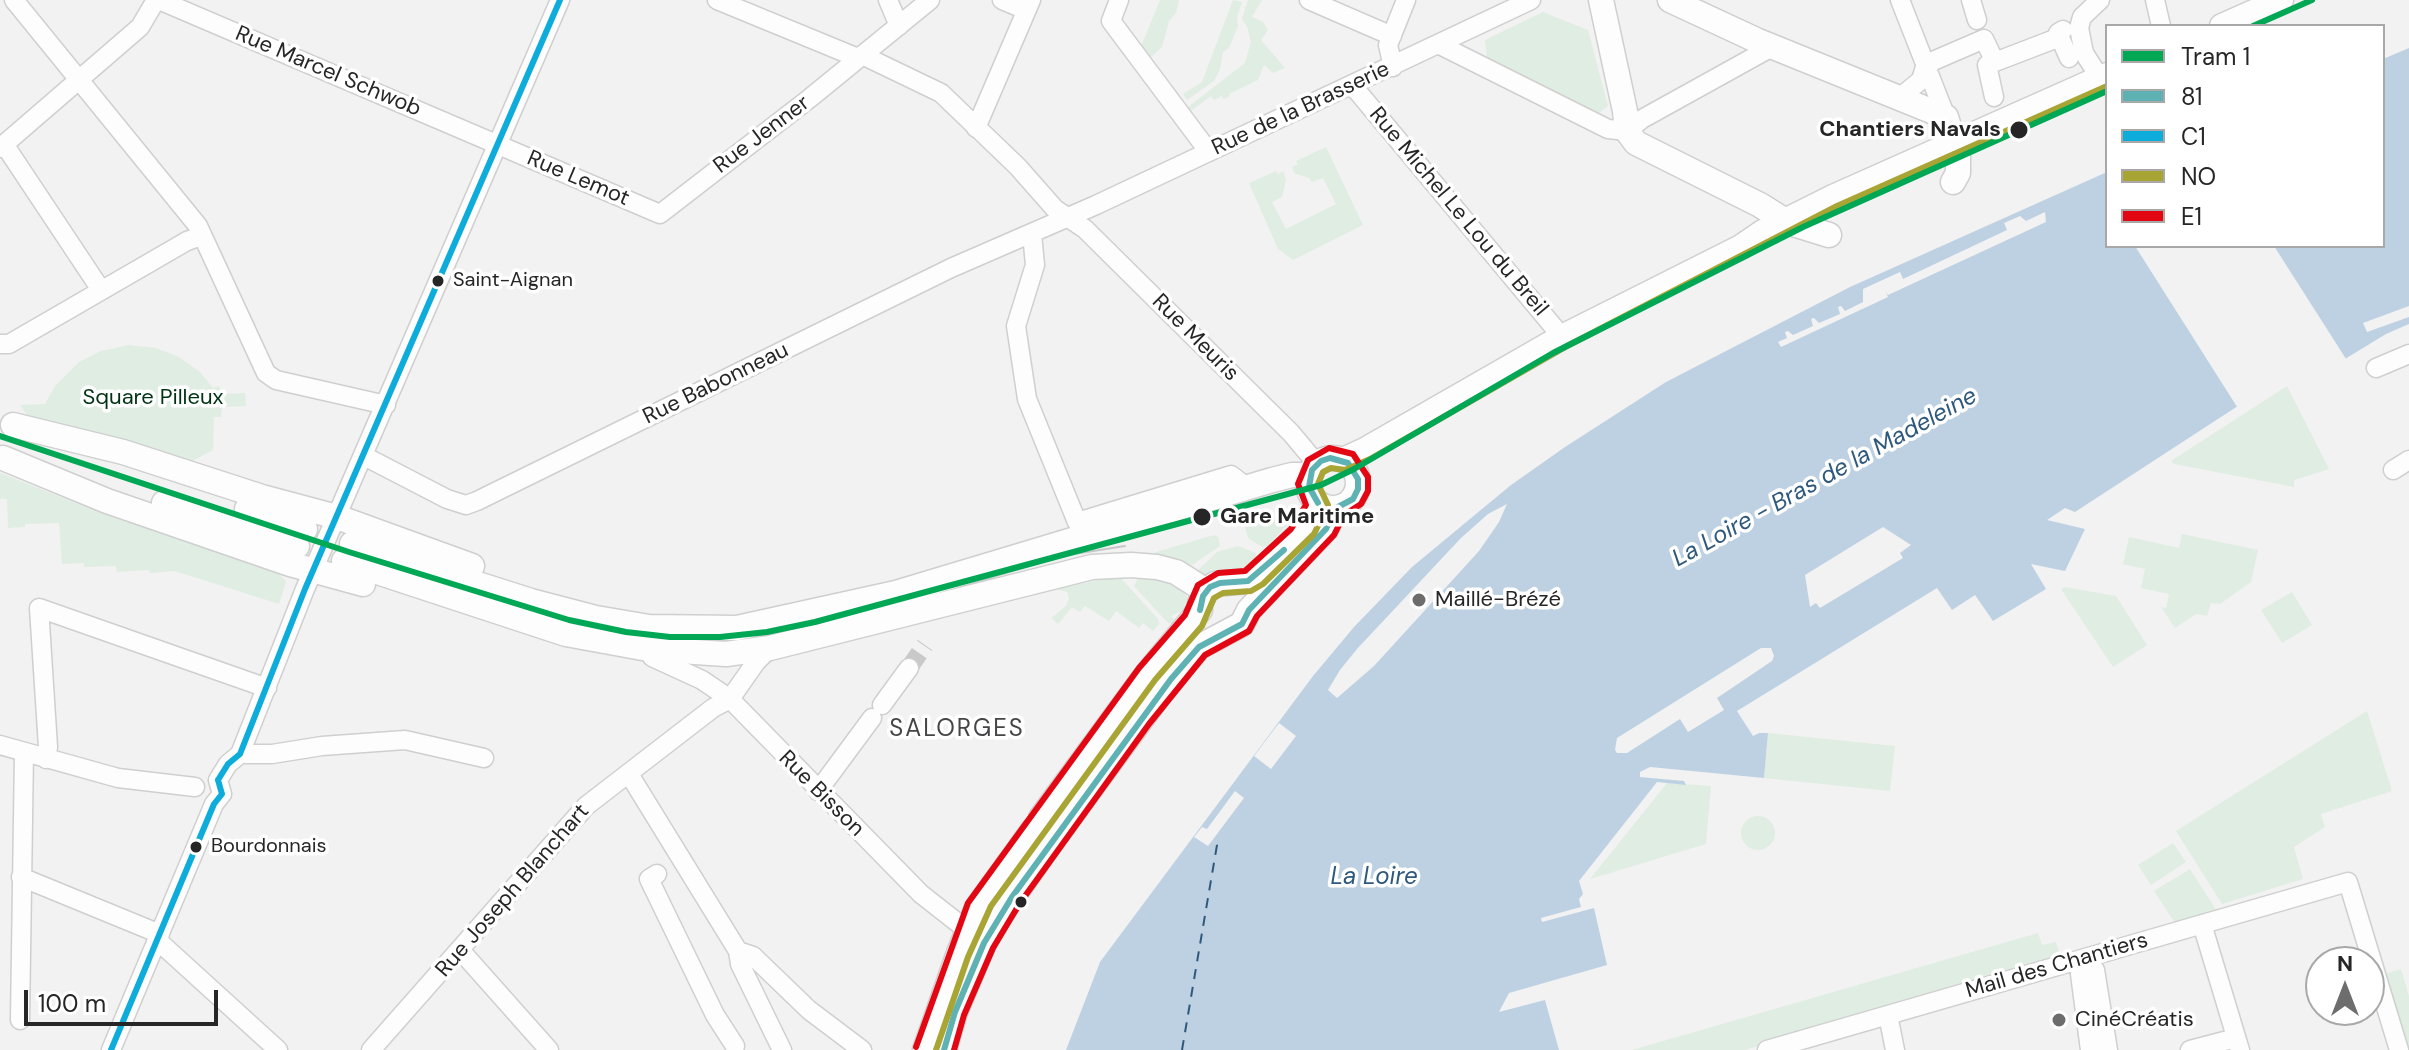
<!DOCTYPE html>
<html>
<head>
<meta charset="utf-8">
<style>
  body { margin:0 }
  #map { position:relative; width:2409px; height:1050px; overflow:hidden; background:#f2f2f2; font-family:"DM Sans",sans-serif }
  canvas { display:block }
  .legend { position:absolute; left:2105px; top:24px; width:280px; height:224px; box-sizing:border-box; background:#fff; border:2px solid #a8a8a9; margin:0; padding:10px 14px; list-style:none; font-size:24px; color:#262627 }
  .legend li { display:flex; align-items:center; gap:16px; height:40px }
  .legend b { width:40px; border:2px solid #a8a8a9 }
  .north { position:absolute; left:2305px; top:946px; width:80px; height:80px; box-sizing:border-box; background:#fff; border:2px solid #a8a8a9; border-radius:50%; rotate:0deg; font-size:22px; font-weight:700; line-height:32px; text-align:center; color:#262627 }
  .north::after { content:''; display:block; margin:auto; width:28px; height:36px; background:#6d6d6e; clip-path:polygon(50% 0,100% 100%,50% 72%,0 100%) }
  .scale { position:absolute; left:24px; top:990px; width:194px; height:36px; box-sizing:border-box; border:4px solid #262627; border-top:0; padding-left:10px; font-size:24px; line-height:28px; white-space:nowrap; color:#262627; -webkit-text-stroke:6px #fff; paint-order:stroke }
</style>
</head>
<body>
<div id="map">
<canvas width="2409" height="1050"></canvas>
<ul class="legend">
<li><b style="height:10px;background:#00a754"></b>Tram 1</li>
<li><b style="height:10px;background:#5fb2b4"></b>81</li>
<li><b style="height:10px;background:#0eacdb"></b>C1</li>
<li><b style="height:10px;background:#a8a535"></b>NO</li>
<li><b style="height:10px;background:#e30613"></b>E1</li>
</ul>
<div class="north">N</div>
<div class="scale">100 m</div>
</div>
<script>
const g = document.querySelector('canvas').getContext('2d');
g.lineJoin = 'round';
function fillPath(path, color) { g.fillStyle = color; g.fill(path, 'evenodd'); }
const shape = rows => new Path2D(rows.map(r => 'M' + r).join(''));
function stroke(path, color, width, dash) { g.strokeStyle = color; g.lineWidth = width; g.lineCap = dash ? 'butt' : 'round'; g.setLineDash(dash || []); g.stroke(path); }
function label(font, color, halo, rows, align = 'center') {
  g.font = font + ' "DM Sans",sans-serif'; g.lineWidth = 7; g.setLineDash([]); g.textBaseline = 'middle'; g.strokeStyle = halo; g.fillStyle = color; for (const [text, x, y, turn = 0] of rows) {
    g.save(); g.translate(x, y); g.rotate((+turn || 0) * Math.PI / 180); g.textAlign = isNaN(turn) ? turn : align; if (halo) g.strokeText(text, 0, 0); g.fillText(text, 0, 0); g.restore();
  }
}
fillPath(shape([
  [1160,0,1179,0,1178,5,1176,13,1169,21,1162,47,1149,59,1140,49],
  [1233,0,1242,2,1237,17,1238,26,1229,48,1223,52,1220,69,1214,81,1187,100,1183,94,1202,82],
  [1248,0,1262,0,1252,17,1263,22,1268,30,1261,40,1285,68,1273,73,1264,65,1258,80,1229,94,1230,96,1224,99,1222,96,1214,100,1211,96,1191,111,1188,107,1245,63,1251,42,1247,26,1242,19],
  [1543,12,1588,30,1608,106,1599,113,1487,57,1485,40],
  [1326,147,1363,225,1293,260,1278,249,1249,183,1276,171,1278,174,1283,171,1286,180,1282,197,1272,202,1286,229,1336,204,1323,178,1312,182,1309,178,1294,173,1292,167,1298,164,1296,161],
  [129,345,156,348,179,357,200,372,213,388,219,386,223,394,245,393,246,406,222,407,221,417,214,417,213,450,190,462,107,435,27,415,20,405,45,404,55,386,79,362,101,351],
  [2287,386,2329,469,2294,480,2294,487,2174,464,2171,461],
  [0,473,101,513,276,570,286,582,279,604,175,571,150,573,149,570,117,572,116,566,84,567,84,563,62,564,59,523,25,524,25,527,8,528,7,499,0,499],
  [1280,514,1286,517,1288,524,1269,545,1262,547,1248,538,1244,523],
  [2182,534,2258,550,2251,582,2220,604,2211,603,2207,616,2196,614,2175,628,2161,607,2166,608,2169,594,2141,588,2145,569,2123,564,2129,537,2179,548],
  [1214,535,1218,537,1220,546,1192,565,1153,553],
  [1238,546,1256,553,1256,558,1251,564,1252,568,1208,578,1194,574,1217,552],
  [1157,575,1181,588,1187,597,1185,609,1171,616,1176,621,1171,624,1167,622,1134,586,1137,580,1134,576],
  [1119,576,1158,619,1159,624,1153,631,1143,623,1139,628,1116,611,1109,621,1085,606,1080,612,1072,607,1058,624,1051,618,1066,606,1069,598,1067,592,1056,589],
  [2065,587,2116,596,2147,645,2113,667,2061,589],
  [2292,592,2312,625,2282,643,2261,610],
  [2367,711,2392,791,2321,814,2325,827,2294,847,2303,879,2222,904,2176,831],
  [1768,733,1895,746,1890,791,1764,778],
  [1667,783,1711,786,1706,844,1590,879],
  '1741 833a17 17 0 1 1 34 0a17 17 0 1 1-34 0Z',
  [2173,843,2186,862,2151,885,2138,865],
  [2190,869,2217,911,2175,923,2154,891],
  [2038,933,2042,945,2056,942,2061,958,1745,1050,1632,1050],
  [2401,969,2409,996,2409,1050,2404,1050,2381,975]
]), '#e0ede3');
fillPath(shape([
  [2409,48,2409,306,2363,323,2367,332,2409,317,2409,324,2386,334,2345,359,2340,352,2304,363,2075,512,2065,508,2047,520,2085,529,2065,571,2031,564,2046,589,1993,621,1975,595,1952,610,1937,588,1737,711,1753,736,1759,733,1768,733,1764,778,1650,767,1640,772,1640,777,1684,781,1686,785,1657,782,1579,881,1583,894,1579,899,1581,907,1541,918,1542,922,1594,908,1607,965,1509,993,1499,1012,1545,1000,1559,1050,1066,1050,1100,962,1313,676,1354,627,1412,567,1511,485,1565,447,1666,382,1850,287,2107,172,2107,246,2383,246,2383,59],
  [1507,504,1499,522,1479,551,1374,666,1337,698,1328,690,1340,670,1357,649,1461,538,1488,514]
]), '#bed1e2');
fillPath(shape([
  [2045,212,2046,222,1888,295,1886,292,1888,297,1781,347,1778,342,1787,338,1785,332,1788,331,1793,335,1813,326,1811,319,1814,318,1819,323,1840,314,1838,307,1841,306,1845,311,1863,302,1863,289,1900,272,1903,279,2007,230,2004,223,2020,216,2026,221],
  [2135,246,2274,246,2348,362,2343,362,2340,357,2309,374,2303,368,2239,410],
  [1883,527,1911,545,1900,553,1903,558,1820,608,1816,603,1810,607,1805,575],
  [1761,648,1771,648,1774,656,1772,661,1717,698,1724,710,1688,732,1680,719,1627,753,1617,753,1615,750,1617,738],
  [1279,723,1296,736,1271,769,1254,756],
  [1235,791,1244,798,1208,846,1194,837,1202,827,1207,829]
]), '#f2f2f2');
stroke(shape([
  [1182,1050,1217,845,1212,841]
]), '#2f597c', 2, [10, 8]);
stroke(shape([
  [909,668,925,645]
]), '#c9c9c9', 18, [18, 9]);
const minor = shape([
  [14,0,198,226,266,373,276,380,386,405],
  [159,0,660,214,810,98,930,0],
  [717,0,858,58],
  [888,0,899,26],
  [1002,0,1026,10],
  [1119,0,1111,21,1209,152],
  [1309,0,1392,36],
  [1900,0,1946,117],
  [1971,0,1977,20],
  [2155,0,2161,26],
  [2063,30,2058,33,2069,58],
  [1438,44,1608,129,1627,131,1642,119,1772,47],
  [862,55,941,93,1018,167,1055,209,1085,229,1291,433,1317,464],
  [1933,61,1984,39,1995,62],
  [1393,67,1388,45,1406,0],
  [2100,78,2084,53,2079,28,2082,17,2100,0],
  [1353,86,1562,337],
  [1994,97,1987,65,2060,37],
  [1898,99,1921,80,1926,64],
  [976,128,1031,0],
  [4,144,101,290],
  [0,148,140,27,156,0],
  [1032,234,1035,265,1016,326,1027,399,1077,522,1231,475,1248,488],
  [0,344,9,344,187,241,201,236],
  [2376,368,2409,354],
  [364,456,447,499,466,505,477,501,951,268,1096,205,1531,0],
  [2393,470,2409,460],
  [652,657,702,680,730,699,921,894,977,938],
  [882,705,909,668],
  [0,745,118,778,195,787],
  [240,754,272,754,322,746,405,740,484,758],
  [46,759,48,747,39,608,267,688],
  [629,774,738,951,753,956,809,1010,862,1050],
  [218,780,228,764,240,754,305,589,560,0],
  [818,791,872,718],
  [657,874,649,879,715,1015,735,1046],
  [21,877,160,934],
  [2202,924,2240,1050],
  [157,940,278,1050],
  [461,951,549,1050],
  [738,951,740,964,782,1050],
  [2084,959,2095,970,2108,1050],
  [2084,959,2080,974,2090,1050],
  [1888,1015,1895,1050],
  [20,1020,24,752],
  [111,1050,214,804,222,794,218,780],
  [371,1050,586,806,713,708,730,699,756,662,770,648],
  [1767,1050,2348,882,2399,1050],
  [2190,1050,2236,1038]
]);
const major = shape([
  [1601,0,1625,111,1627,131,1636,143,1760,205,1787,222,1829,235],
  [1670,0,1756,40,1946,117,1958,156,1958,173,1953,182],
  [2222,26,2281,0],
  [13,425,123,452,262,497,337,517,472,566],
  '1308 483a25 25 0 1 1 50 0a25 25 0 1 1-50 0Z',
  [3,458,107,501,290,564,363,584],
  [1343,460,1365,450,1562,337,1741,247,1763,232,1833,197,2107,75],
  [164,503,297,546],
  [247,509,305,529],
  [352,544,531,601,596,618,649,627,737,628,896,593,1272,480,1292,475,1310,475],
  [344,561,566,634,648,649,726,654,770,648,1092,567,1131,565,1157,567,1176,572,1206,591],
  [1200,603,1206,591,1215,584,1248,581,1258,575,1306,528,1318,503],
  [1041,818,1147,674,1200,610],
  [1059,831,1171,679,1199,647,1242,624,1249,610,1326,529,1336,508],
  [925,1050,959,953,977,908,1033,830],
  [944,1050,955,1012,984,943,996,921,1051,842]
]);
stroke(minor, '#cfcfcf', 21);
stroke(major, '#cfcfcf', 27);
stroke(minor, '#fdfdfd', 18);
stroke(major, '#fdfdfd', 24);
stroke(shape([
  [1068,555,1125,546]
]), '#c7c7c8', 2);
stroke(shape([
  [1200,610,1203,596,1210,587,1220,583,1248,581,1284,550],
  [944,1050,955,1012,984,943,1012,897,1171,679,1199,647,1242,624,1249,610,1326,529,1336,508,1353,499,1358,489,1358,479,1348,463,1330,458,1321,461,1312,470,1309,487,1318,503]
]), '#5fb2b4', 6);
stroke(shape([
  [218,780,228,764,240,754,305,589,560,0],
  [111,1050,214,804,222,794,218,780]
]), '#0eacdb', 6);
stroke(shape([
  [936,1050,968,957,991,906,1155,680,1202,626,1214,598,1223,593,1251,591,1263,584,1314,534,1328,505,1318,484,1323,472,1331,468,1345,470,1370,459,1567,346,1837,206,2107,86]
]), '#a8a535', 6);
stroke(shape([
  [916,1047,968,903,1139,668,1185,615,1198,585,1218,573,1245,571,1291,529,1306,505,1298,484,1308,460,1329,448,1353,454,1368,477,1368,491,1361,504,1344,515,1334,535,1257,616,1249,631,1205,655,1149,724,1020,903,993,948,964,1015,954,1050]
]), '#e30613', 6);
stroke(shape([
  [2253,26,2312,0],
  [0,436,349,552,569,620,626,632,670,637,720,637,767,632,815,622,1321,485,1354,469,1553,353,1803,227,2107,91]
]), '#00a754', 6);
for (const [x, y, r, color] of [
  [2019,130,10,"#262627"],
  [438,281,7,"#262627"],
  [1202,517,10,"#262627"],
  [1419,600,8,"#6d6d6e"],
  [196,847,7,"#262627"],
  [1021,902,7,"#262627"],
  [2059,1020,8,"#6d6d6e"]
]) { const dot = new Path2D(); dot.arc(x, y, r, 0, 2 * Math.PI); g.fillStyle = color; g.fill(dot); stroke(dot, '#fff', 3); }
label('20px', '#262627', '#fff', [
  ["Saint-Aignan",453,281],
  ["Bourdonnais",211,847]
], 'left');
label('22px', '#262627', '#fff', [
  ["Rue Marcel Schwob",328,72,23],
  ["Rue de la Brasserie",1301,109,-25],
  ["Rue Jenner",762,135,-37],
  ["Rue Lemot",578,179,23],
  ["Rue Michel Le Lou du Breil",1458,212,50],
  ["Rue Meuris",1195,338,45],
  ["Rue Babonneau",716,384,-26],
  ["Rue Bisson",821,794,45],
  ["Rue Joseph Blanchart",513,891,-49],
  ["Mail des Chantiers",2057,966,-16]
]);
label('bold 22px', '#262627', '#fff', [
  ["Chantiers Navals",2001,130],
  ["Gare Maritime",1220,517,"left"]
], 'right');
label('22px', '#013415', '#fff', [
  ["Square Pilleux",153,398]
]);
label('22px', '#262627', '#fff', [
  ["Maillé-Brézé",1435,600],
  ["CinéCréatis",2075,1020]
], 'left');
label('italic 24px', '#2f597c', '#fff', [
  ["La Loire - Bras de la Madeleine",1825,478,-29],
  ["La Loire",1374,878]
]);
g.letterSpacing = '2px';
label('24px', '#454547', '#fff', [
  ["SALORGES",957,730]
]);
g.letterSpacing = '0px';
</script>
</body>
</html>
